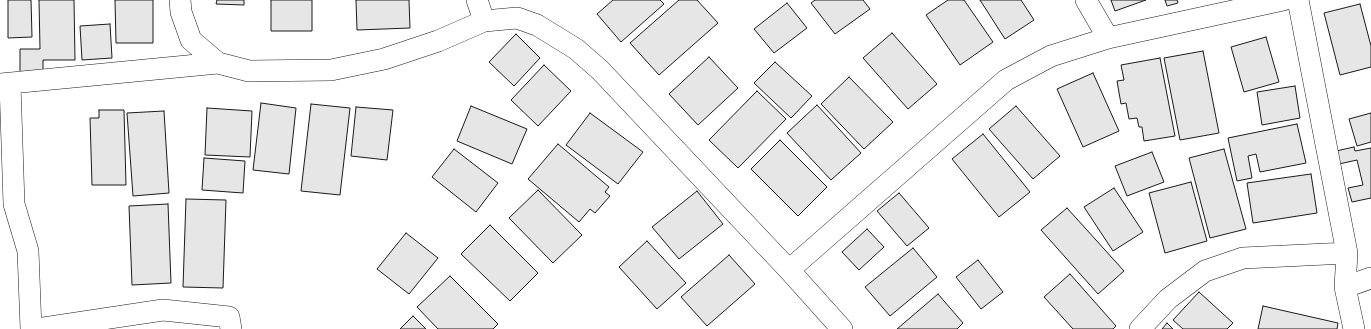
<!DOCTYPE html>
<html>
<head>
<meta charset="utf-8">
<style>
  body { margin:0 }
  canvas { display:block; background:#fff }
</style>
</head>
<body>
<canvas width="1371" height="329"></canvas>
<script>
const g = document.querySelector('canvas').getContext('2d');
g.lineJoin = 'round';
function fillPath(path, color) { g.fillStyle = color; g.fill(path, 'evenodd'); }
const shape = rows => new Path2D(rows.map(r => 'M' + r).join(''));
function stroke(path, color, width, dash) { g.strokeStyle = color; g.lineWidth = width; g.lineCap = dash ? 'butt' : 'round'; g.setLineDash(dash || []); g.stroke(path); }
const building = shape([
  [8,0,31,0,32,37,8,38,8,0],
  [39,0,74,0,75,60,43,60,43,73,20,73,20,49,40,49,39,0],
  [115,0,153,0,153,43,116,43,115,0],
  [217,0,244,0,244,5,216,4,217,0],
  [271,0,312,0,312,31,271,31,271,0],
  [356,0,409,0,410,28,357,30,356,0],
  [613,0,660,0,664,4,621,42,597,14,613,0],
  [679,0,697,0,718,23,659,75,630,43,679,0],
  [815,0,863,0,870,9,835,34,811,3,815,0],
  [948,0,964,0,993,42,960,65,926,15,948,0],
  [980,0,1021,0,1034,20,1005,39,980,0],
  [1111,0,1146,0,1115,11,1111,0],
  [1165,0,1177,0,1178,3,1167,6,1165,0],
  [787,3,807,28,774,53,754,29,787,3],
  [1360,4,1371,46,1371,67,1340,75,1324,13,1360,4],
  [110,24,112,58,82,60,80,26,110,24],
  [892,33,937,84,908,109,863,58,892,33],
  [516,34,540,58,514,86,489,62,516,34],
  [1266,37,1279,82,1244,92,1231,47,1266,37],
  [1203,51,1219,133,1180,140,1164,58,1203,51],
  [709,57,738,88,698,125,669,94,709,57],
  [1160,58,1175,136,1144,141,1142,127,1139,127,1137,118,1129,119,1126,103,1121,104,1117,81,1124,80,1121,65,1160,58],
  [775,62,812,96,791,118,754,83,775,62],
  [544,65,571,91,538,126,511,100,544,65],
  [1093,73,1119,131,1083,147,1057,89,1093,73],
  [849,77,893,122,864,149,821,104,849,77],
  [1295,86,1300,118,1262,125,1257,92,1295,86],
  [757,91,786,119,738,168,709,140,757,91],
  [261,103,296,108,289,174,253,170,261,103],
  [311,104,350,108,340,195,301,191,311,104],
  [817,105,861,153,831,180,787,133,817,105],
  [471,106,527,129,512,164,457,141,471,106],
  [1016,106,1060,156,1033,179,989,129,1016,106],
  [356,107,393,110,387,160,351,156,356,107],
  [207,108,252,111,250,157,205,155,207,108],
  [99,110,124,110,126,185,92,185,90,118,99,118,99,110],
  [164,111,169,193,133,196,127,113,164,111],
  [590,113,643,152,618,184,566,145,590,113],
  [1371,113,1371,142,1357,146,1349,119,1371,113],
  [1297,124,1306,163,1260,172,1256,154,1248,156,1252,178,1237,181,1228,138,1297,124],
  [983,134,1030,192,999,217,952,159,983,134],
  [780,140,827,187,798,216,751,169,780,140],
  [558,144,609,187,605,192,610,196,595,213,590,209,579,222,528,179,558,144],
  [1354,147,1355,151,1371,148,1371,198,1352,202,1348,188,1363,185,1357,160,1339,164,1336,151,1354,147],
  [454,149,498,183,476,212,432,177,454,149],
  [1224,149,1246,229,1210,238,1189,158,1224,149],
  [1152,152,1164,182,1127,196,1115,166,1152,152],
  [204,158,245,161,243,193,202,190,204,158],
  [1311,174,1317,213,1253,223,1247,183,1311,174],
  [1191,182,1207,241,1165,253,1149,193,1191,182],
  [1114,188,1143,232,1113,251,1084,207,1114,188],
  [538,190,582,235,553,263,509,218,538,190],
  [697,191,723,224,679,259,652,227,697,191],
  [899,193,929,228,907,246,877,211,899,193],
  [186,199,226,200,223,288,183,287,186,199],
  [168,204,171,283,132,285,129,206,168,204],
  [1067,208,1124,271,1098,294,1041,230,1067,208],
  [490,225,538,273,510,301,461,254,490,225],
  [867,229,884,247,859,270,842,252,867,229],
  [406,233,438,258,409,294,377,269,406,233],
  [647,241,686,283,657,309,619,267,647,241],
  [913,248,937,277,890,316,865,287,913,248],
  [729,255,755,284,707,326,681,297,729,255],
  [978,260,1003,292,981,309,956,277,978,260],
  [1070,274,1116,326,1113,329,1073,329,1044,297,1070,274],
  [450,276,498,324,493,329,438,329,417,307,450,276],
  [1199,292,1233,323,1227,329,1183,329,1173,320,1199,292],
  [938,294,963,323,957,329,897,329,938,294],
  [1263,306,1338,323,1337,329,1258,329,1263,306],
  [413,316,426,329,400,329,413,316],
  [1167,323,1173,329,1162,329,1167,323]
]);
fillPath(building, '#e6e6e6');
stroke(building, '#1a1a1a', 1);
const street = shape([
  [180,0,181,12,191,40,218,63],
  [477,0,484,21],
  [1086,0,1108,38],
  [1298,0,1347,253,1345,287,1354,329],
  [0,84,218,63,249,71,331,70,384,59,438,41,484,21,517,18,537,25,576,49,600,70,789,270,842,329],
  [10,84,14,204,28,251,31,329],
  [789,270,1006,80,1051,56,1108,38,1283,0],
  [1345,287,1371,278],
  [37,329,163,310,229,317,231,329],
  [1140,329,1168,299,1205,271,1243,258,1347,253]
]);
stroke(street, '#1a1a1a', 22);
stroke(street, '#fff', 21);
</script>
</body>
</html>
